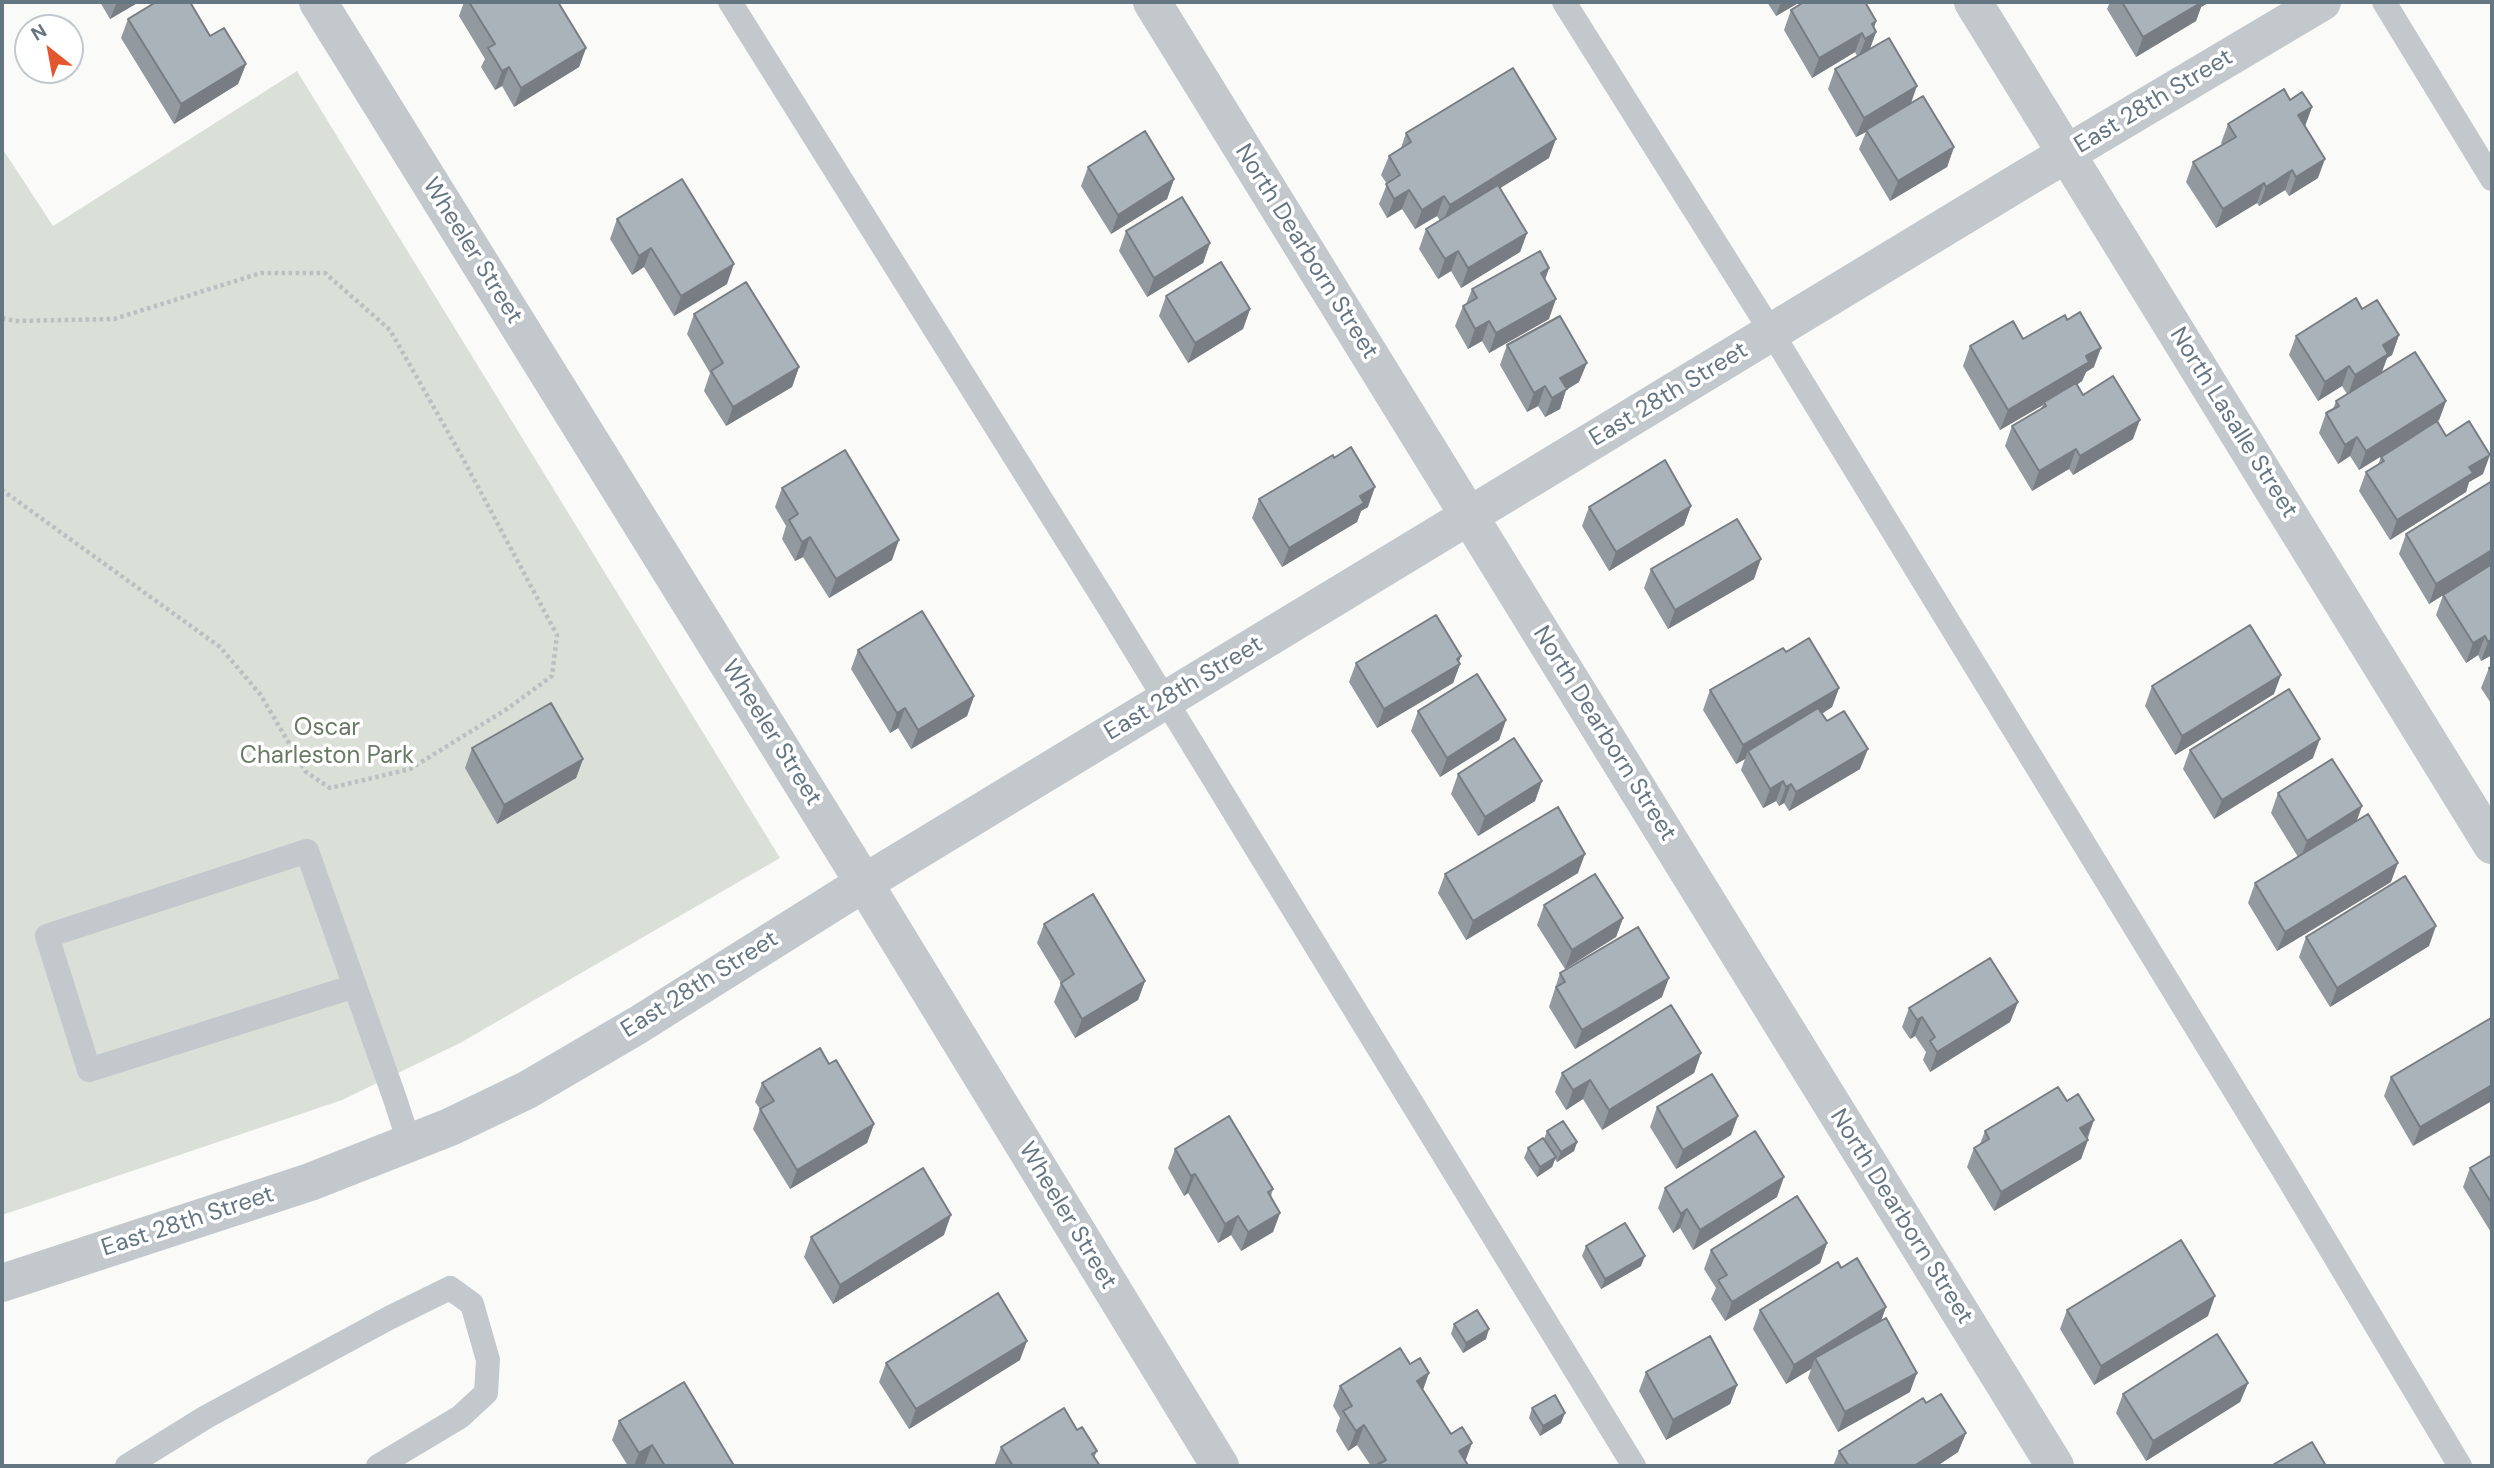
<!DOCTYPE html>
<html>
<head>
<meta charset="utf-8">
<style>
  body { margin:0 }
  #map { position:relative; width:2494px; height:1468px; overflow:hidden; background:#fafaf8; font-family:"DM Sans",sans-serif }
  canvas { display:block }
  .frame { position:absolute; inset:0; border:4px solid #657683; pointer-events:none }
  .north { position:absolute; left:14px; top:14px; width:70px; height:70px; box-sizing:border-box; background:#fff; border:2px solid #c1c8cd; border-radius:50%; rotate:329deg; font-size:19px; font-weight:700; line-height:28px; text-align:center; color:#657683 }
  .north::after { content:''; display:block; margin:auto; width:24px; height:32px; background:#e4572e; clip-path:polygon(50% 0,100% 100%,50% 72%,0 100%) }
</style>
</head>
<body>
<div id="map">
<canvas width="2494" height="1468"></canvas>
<div class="frame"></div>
<div class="north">N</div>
</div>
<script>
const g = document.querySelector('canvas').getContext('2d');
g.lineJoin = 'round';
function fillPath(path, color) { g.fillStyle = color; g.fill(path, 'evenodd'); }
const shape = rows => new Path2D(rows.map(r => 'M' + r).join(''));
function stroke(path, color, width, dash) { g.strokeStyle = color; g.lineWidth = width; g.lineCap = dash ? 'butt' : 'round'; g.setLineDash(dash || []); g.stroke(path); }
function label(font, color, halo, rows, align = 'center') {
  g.font = font + ' "DM Sans",sans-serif'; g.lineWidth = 7; g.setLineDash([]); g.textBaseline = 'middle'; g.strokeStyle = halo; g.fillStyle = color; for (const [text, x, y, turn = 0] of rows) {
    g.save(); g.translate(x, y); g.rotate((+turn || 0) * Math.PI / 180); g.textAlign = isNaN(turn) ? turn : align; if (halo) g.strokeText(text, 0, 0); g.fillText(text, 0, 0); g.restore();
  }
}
fillPath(shape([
  [297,71,780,858,460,1043,342,1100,2,1215,2,148,53,226]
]), '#dadfd7');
stroke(shape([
  [2,318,15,321,114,319,261,273,325,273,390,330,462,457,557,635,552,676,507,709,410,769,330,788,306,772,260,694,220,647,2,490]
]), '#bbbfc2', 4.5, [3.5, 3.5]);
stroke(shape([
  [730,2,1108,606,1634,1466],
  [1564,2,1772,333,2282,1168,2460,1466],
  [2384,2,2492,179],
  [355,986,89,1070,47,936,307,851,395,1099,409,1142],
  [127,1466,206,1417,389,1318,450,1288,472,1304,488,1360,486,1393,460,1417,378,1466]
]), '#c3c8cc', 24);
stroke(shape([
  [318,2,864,883,1220,1466],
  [1152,2,2055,1466],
  [1973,2,2492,845],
  [2,1283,310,1182,450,1127,527,1090,638,1025,864,883,2024,179,2322,2]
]), '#c3c8cc', 38);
fillPath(shape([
  [100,2,139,2,110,19],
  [464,2,558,2,586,48,579,67,514,107,502,86,495,90,481,67,485,59,459,16],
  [1767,2,1800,2,1776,16],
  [2110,2,2210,2,2201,7,2201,6,2196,21,2136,57,2107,9],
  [1791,10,1876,21,1874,28,1876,32,1870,49,1912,102,1954,147,1947,167,1890,201,1859,149,1866,132,1856,137,1828,89,1835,69,1857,56,1855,52,1812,78,1784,30],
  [128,19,246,64,238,84,174,124,121,38],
  [2290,100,2312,107,2305,126,2318,178,2289,196,2285,190,2259,206,2257,203,2216,228,2186,182,2193,162,2222,145,2221,143,2228,124],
  [1406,133,1549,158,1500,188,1527,233,1520,252,1461,288,1451,271,1438,279,1419,249,1426,229,1440,221,1437,216,1415,229,1402,209,1387,218,1379,204,1387,184,1381,175,1389,156,1401,148],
  [1088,167,1174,179,1167,199,1111,234,1081,186],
  [617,219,727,284,674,316,644,267,632,275,610,239],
  [1126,231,1210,243,1203,263,1147,297,1119,251],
  [1549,268,1545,280,1549,319,1489,353,1482,341,1468,349,1455,326,1463,306,1466,304,1472,289],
  [1166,296,1250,309,1243,329,1188,363,1159,316],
  [2362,309,2399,335,2392,355,2387,358,2382,372,2446,401,2439,420,2437,421,2446,436,2483,474,2469,482,2466,492,2390,540,2359,491,2366,472,2378,465,2381,457,2430,426,2359,470,2350,456,2338,464,2319,433,2326,413,2333,409,2336,401,2347,394,2342,386,2318,401,2289,355,2296,336],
  [694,314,799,367,792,387,726,426,704,391,710,373,687,334],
  [2023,339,2094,367,2086,372,2082,381,2077,385,2083,395,2133,439,2073,475,2069,469,2032,491,2005,446,2012,426,2041,409,2043,405,2000,430,1963,366,1970,346],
  [1507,345,1579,382,1566,390,1560,409,1545,417,1538,406,1527,412,1500,365],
  [2492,481,2492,655,2481,661,2478,655,2466,663,2436,615,2443,595,2447,592,2429,604,2399,554,2406,534],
  [782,488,892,560,829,598,803,557,795,561,782,539,786,526,775,507],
  [1259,499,1368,507,1361,511,1357,522,1282,567,1252,518],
  [1691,506,1684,525,1609,571,1582,526,1589,507],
  [1651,569,1754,579,1668,629,1644,588],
  [858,650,974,696,967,716,911,749,898,728,890,733,851,669],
  [1786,652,1839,688,1832,707,1822,714,1860,769,1789,811,1784,803,1779,806,1776,801,1763,808,1741,770,1745,759,1736,764,1703,710,1710,690],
  [1459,662,1460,664,1453,683,1377,728,1349,682,1356,663],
  [2492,666,2492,705,2481,688,2489,668],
  [2152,686,2274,694,2175,755,2145,706],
  [1418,711,1506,720,1499,740,1440,777,1411,731],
  [472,748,583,759,576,778,497,824,465,768],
  [2190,750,2313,758,2214,819,2183,769],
  [1458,774,1542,781,1535,801,1478,836,1451,794],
  [2278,793,2362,806,2356,821,2391,882,2277,951,2248,903,2255,883,2298,857,2271,813],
  [1578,873,1466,940,1438,893,1445,874],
  [1544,905,1623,918,1616,937,1565,969,1537,925],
  [1044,924,1145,981,1138,1000,1075,1038,1054,1002,1061,983,1037,943],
  [2306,937,2429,946,2330,1007,2299,957],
  [1560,973,1662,997,1575,1049,1549,1007],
  [2018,1002,2010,1022,1930,1072,1923,1060,1926,1052,1915,1036,1910,1039,1902,1027,1909,1008],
  [2492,1021,2413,1146,2384,1096,2391,1077],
  [1701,1053,1694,1073,1602,1130,1583,1099,1566,1110,1555,1092,1562,1073],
  [829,1064,874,1124,867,1143,790,1189,753,1129,760,1109,755,1102,762,1083],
  [2067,1101,2094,1120,2081,1159,1994,1211,1967,1167,1974,1148,1980,1144,1985,1131],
  [1657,1107,1731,1135,1676,1169,1650,1127],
  [1547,1131,1577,1142,1574,1151,1557,1162,1555,1159,1552,1167,1537,1177,1524,1158,1528,1148,1544,1139],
  [1175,1149,1273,1189,1271,1196,1280,1213,1273,1232,1241,1251,1231,1235,1218,1243,1188,1193,1184,1196,1168,1168],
  [2492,1155,2492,1234,2463,1187,2470,1168],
  [1665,1188,1777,1197,1693,1250,1680,1228,1673,1233,1658,1208],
  [944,1235,833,1304,804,1257,811,1237],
  [1827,1243,1820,1263,1725,1321,1711,1299,1716,1288,1704,1269,1711,1250],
  [1586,1246,1641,1266,1601,1289,1582,1256],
  [1841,1268,1886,1307,1881,1321,1910,1392,1838,1432,1808,1378,1811,1369,1786,1384,1753,1329,1760,1310],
  [2067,1310,2208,1316,2094,1385,2060,1329],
  [1454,1324,1486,1339,1463,1353,1451,1334],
  [1020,1360,909,1429,879,1382,886,1363],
  [1646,1372,1737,1385,1730,1404,1666,1440,1639,1391],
  [2248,1383,2240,1402,2146,1461,2116,1413,2123,1394],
  [1340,1386,1423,1390,1451,1434,1472,1443,1465,1460,1467,1466,1371,1466,1357,1445,1348,1451,1336,1431,1340,1418,1333,1406],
  [1926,1403,1966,1433,1958,1452,1937,1466,1833,1466,1839,1451],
  [1532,1408,1561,1423,1540,1436,1529,1418],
  [619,1421,733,1464,732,1466,646,1466,645,1464,642,1466,628,1466,612,1440],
  [1077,1430,1097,1451,1094,1458,1100,1466,994,1466,1001,1447]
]), '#929a9f');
fillPath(shape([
  [117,2,139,2,110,19],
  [1781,2,1800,2,1776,16],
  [2203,2,2210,2,2201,7],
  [2203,2,2196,21,2136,57,2143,37],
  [1876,21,1871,35,1876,32,1869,51,1858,58,1872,24],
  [1862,33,1855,52,1812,78,1819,58],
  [586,48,579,67,514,107,521,88],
  [246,64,238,84,174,124,181,104],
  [509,67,502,86,495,90,502,71],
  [1917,86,1910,106,1866,130,1866,132,1856,137,1864,118],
  [2312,107,2305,126,2298,115],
  [1556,139,1549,158,1442,224,1450,205],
  [1954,147,1947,167,1890,201,1898,181],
  [2325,159,2318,178,2289,196,2296,177],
  [2292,170,2285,190,2259,206,2266,187],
  [1174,179,1167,199,1111,234,1118,215],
  [2264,183,2257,203,2216,228,2223,209],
  [1409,190,1402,209,1387,218,1394,199],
  [1444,196,1437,216,1415,229,1422,210],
  [1527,233,1520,252,1461,288,1468,268],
  [1210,243,1203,263,1147,297,1154,278],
  [651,248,644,267,632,275,639,256],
  [1458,251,1451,271,1438,279,1445,259],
  [734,264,727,284,674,316,681,296],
  [1549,268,1542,287,1541,273],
  [1556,299,1549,319,1489,353,1496,333],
  [1250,309,1243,329,1188,363,1195,343],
  [1489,321,1482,341,1468,349,1475,329],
  [2399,335,2392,355,2387,358,2381,374,2348,395,2355,375,2383,345],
  [2101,348,2094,367,2086,372,2082,381,2045,404,2044,402,2043,405,2000,430,2008,410,2086,356],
  [1587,363,1579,382,1566,390,1560,409,1545,417,1560,378],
  [2349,366,2342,386,2318,401,2325,382],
  [799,367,792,387,726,426,733,407],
  [1545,386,1538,406,1527,412,1534,393],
  [2446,401,2439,420,2359,470,2366,451],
  [2140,420,2133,439,2073,475,2080,456],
  [2357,437,2350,456,2338,464,2345,445],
  [2076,449,2069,469,2032,491,2039,471],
  [2490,455,2483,474,2469,482,2466,492,2390,540,2397,520,2469,467],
  [1375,487,1368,507,1361,511,1357,522,1282,567,1289,548,1360,496],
  [1691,506,1684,525,1609,571,1616,552],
  [810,537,803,557,795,561,802,542],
  [899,540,892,560,829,598,836,579],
  [2492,550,2492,565,2429,604,2436,584],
  [1761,559,1754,579,1668,629,1675,610],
  [2485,636,2478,655,2466,663,2473,643],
  [2492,639,2492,655,2481,661,2488,642],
  [1461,656,1458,664,1460,664,1453,683,1377,728,1384,709],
  [2281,675,2274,694,2175,755,2182,736],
  [1839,688,1832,707,1750,756,1748,751,1745,759,1736,764,1743,745],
  [974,696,967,716,911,749,918,730],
  [905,708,898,728,890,733,897,713],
  [1506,720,1499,740,1440,777,1447,758],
  [2320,739,2313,758,2214,819,2222,800],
  [1868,749,1860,769,1789,811,1796,792],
  [583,759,576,778,497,824,504,805],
  [1542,781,1535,801,1478,836,1485,817],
  [1783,781,1776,801,1763,808,1770,789],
  [1791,784,1784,803,1779,806,1786,787],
  [2362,806,2355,826,2300,860,2307,841],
  [1585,854,1578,873,1466,940,1473,921],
  [2398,863,2391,882,2277,951,2285,932],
  [1623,918,1616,937,1565,969,1572,950],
  [2436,926,2429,946,2330,1007,2337,988],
  [1669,978,1662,997,1575,1049,1582,1030],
  [1145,981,1138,1000,1075,1038,1082,1019],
  [2018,1002,2010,1022,1930,1072,1937,1052],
  [1922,1017,1915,1036,1910,1039,1917,1020],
  [1701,1053,1694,1073,1602,1130,1609,1110],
  [1590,1080,1583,1099,1566,1110,1573,1090],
  [2492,1085,2492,1101,2413,1146,2420,1127],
  [1738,1116,1731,1135,1676,1169,1683,1150],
  [2094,1120,2086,1139,2080,1128],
  [874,1124,867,1143,790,1189,797,1170],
  [2088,1140,2081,1159,1994,1211,2001,1192],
  [1577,1142,1574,1151,1557,1162,1561,1152],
  [1556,1157,1552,1167,1537,1177,1540,1167],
  [1195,1174,1188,1193,1184,1196,1191,1176],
  [1784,1177,1777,1197,1693,1250,1700,1230],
  [1687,1209,1680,1228,1673,1233,1681,1214],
  [1280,1213,1273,1232,1241,1251,1248,1232],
  [951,1215,944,1235,833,1304,840,1285],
  [1238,1216,1231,1235,1218,1243,1225,1224],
  [1827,1243,1820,1263,1725,1321,1732,1302],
  [1645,1256,1641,1266,1601,1289,1605,1279],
  [2215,1296,2208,1316,2094,1385,2101,1366],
  [1886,1307,1879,1326,1815,1358,1811,1369,1786,1384,1794,1365],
  [1489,1329,1486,1339,1463,1353,1466,1343],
  [1027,1341,1020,1360,909,1429,916,1409],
  [1429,1373,1422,1393,1417,1381],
  [1917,1373,1910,1392,1838,1432,1845,1412],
  [2248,1383,2240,1402,2146,1461,2153,1441],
  [1737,1385,1730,1404,1666,1440,1673,1420],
  [1565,1413,1561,1423,1540,1436,1543,1426],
  [1364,1425,1357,1445,1348,1451,1356,1431],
  [1966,1433,1958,1452,1937,1466,1914,1466],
  [1472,1443,1465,1462,1459,1451],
  [652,1445,645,1464,642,1466,634,1466,639,1453]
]), '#777d82');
const building = shape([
  [156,2,190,2,210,36,224,28,246,64,181,104,128,19,156,2],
  [469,2,558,2,586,48,521,88,509,67,502,71,488,48,495,44,469,2],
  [1804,2,1865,2,1876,21,1872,24,1876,32,1865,39,1862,33,1819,58,1791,10,1804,2],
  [2122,2,2202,2,2143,37,2122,2],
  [1889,38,1917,86,1864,118,1835,69,1889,38],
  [1513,68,1556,139,1450,205,1444,196,1422,210,1409,190,1394,199,1386,184,1400,175,1389,156,1411,142,1406,133,1513,68],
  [2284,89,2290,100,2302,92,2312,107,2298,115,2325,159,2296,177,2292,170,2266,187,2264,183,2223,209,2193,162,2236,137,2228,124,2284,89],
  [1923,96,1954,147,1898,181,1866,130,1923,96],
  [1145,131,1174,179,1118,215,1088,167,1145,131],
  [682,179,734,264,681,296,651,248,639,256,617,219,682,179],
  [1498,185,1527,233,1468,268,1458,251,1445,259,1426,229,1498,185],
  [1182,197,1210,243,1154,278,1126,231,1182,197],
  [1540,251,1549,268,1541,273,1556,299,1496,333,1489,321,1475,329,1463,306,1477,298,1472,289,1540,251],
  [1221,262,1250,309,1195,343,1166,296,1221,262],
  [746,282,799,367,733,407,711,371,723,363,694,314,746,282],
  [2356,298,2362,309,2377,300,2399,335,2383,345,2388,354,2355,375,2349,366,2325,382,2296,336,2356,298],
  [2080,312,2101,348,2086,356,2089,362,2008,410,1970,346,2013,321,2023,339,2065,315,2067,320,2080,312],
  [1560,316,1587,363,1560,378,1567,389,1552,398,1545,386,1534,393,1507,345,1560,316],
  [2415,352,2446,401,2366,451,2357,437,2345,445,2326,413,2339,406,2336,401,2415,352],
  [2113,376,2140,420,2080,456,2076,449,2039,471,2012,426,2046,406,2044,402,2076,383,2083,395,2113,376],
  [2437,421,2446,436,2469,421,2490,455,2469,467,2473,473,2397,520,2366,472,2384,461,2381,457,2437,421],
  [1351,447,1375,487,1360,496,1364,503,1289,548,1259,499,1333,455,1334,458,1351,447],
  [845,450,899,540,836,579,810,537,802,542,789,520,798,514,782,488,845,450],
  [1665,460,1691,506,1616,552,1589,507,1665,460],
  [2492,481,2492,550,2436,584,2406,534,2492,481],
  [1737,519,1761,559,1675,610,1651,569,1737,519],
  [2492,564,2492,639,2488,642,2485,636,2473,643,2443,595,2492,564],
  [922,611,974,696,918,730,905,708,897,713,858,650,922,611],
  [1436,615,1461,656,1457,659,1460,664,1384,709,1356,663,1436,615],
  [2250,625,2281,675,2182,736,2152,686,2250,625],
  [1809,638,1839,688,1743,745,1710,690,1783,648,1786,652,1809,638],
  [2492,666,2492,674,2489,668,2492,666],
  [1477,674,1506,720,1447,758,1418,711,1477,674],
  [2289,689,2320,739,2222,800,2190,750,2289,689],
  [551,703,583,759,504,805,472,748,551,703],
  [1818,708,1827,721,1844,711,1868,749,1796,792,1791,784,1786,787,1783,781,1770,789,1748,751,1818,708],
  [1514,738,1542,781,1485,817,1458,774,1514,738],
  [2332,759,2362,806,2307,841,2278,793,2332,759],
  [1558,807,1585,854,1473,921,1445,874,1558,807],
  [2368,814,2398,863,2285,932,2255,883,2368,814],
  [1595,874,1623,918,1572,950,1544,905,1595,874],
  [2405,876,2436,926,2337,988,2306,937,2405,876],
  [1093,894,1145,981,1082,1019,1061,983,1074,974,1044,924,1093,894],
  [1638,927,1669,978,1582,1030,1556,987,1565,982,1560,973,1638,927],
  [1990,958,2018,1002,1937,1052,1930,1041,1935,1037,1922,1017,1917,1020,1909,1008,1990,958],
  [1671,1005,1701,1053,1609,1110,1590,1080,1573,1090,1562,1073,1671,1005],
  [2491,1018,2492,1021,2492,1085,2420,1127,2391,1077,2491,1018],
  [820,1048,829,1064,836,1060,874,1124,797,1170,760,1109,774,1101,762,1083,820,1048],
  [1712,1074,1738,1116,1683,1150,1657,1107,1712,1074],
  [2058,1087,2067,1101,2078,1094,2094,1120,2080,1128,2088,1140,2001,1192,1974,1148,1989,1139,1985,1131,2058,1087],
  [1229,1116,1273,1189,1268,1192,1280,1213,1248,1232,1238,1216,1225,1224,1195,1174,1191,1176,1175,1149,1229,1116],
  [1563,1121,1577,1142,1561,1152,1547,1131,1563,1121],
  [1755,1131,1784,1177,1700,1230,1687,1209,1681,1214,1665,1188,1755,1131],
  [1543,1138,1556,1157,1540,1167,1528,1148,1543,1138],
  [2492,1155,2492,1204,2470,1168,2492,1155],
  [923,1168,951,1215,840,1285,811,1237,923,1168],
  [1797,1196,1827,1243,1732,1302,1718,1280,1727,1275,1711,1250,1797,1196],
  [1625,1223,1645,1256,1605,1279,1586,1246,1625,1223],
  [2181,1240,2215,1296,2101,1366,2067,1310,2181,1240],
  [1857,1258,1886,1307,1794,1365,1760,1310,1838,1262,1841,1268,1857,1258],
  [998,1293,1027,1341,916,1409,886,1363,998,1293],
  [1477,1310,1489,1329,1466,1343,1454,1324,1477,1310],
  [1886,1318,1917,1373,1845,1412,1815,1358,1886,1318],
  [2217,1334,2248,1383,2153,1441,2123,1394,2217,1334],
  [1710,1336,1737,1385,1673,1420,1646,1372,1710,1336],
  [1400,1348,1410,1364,1420,1358,1429,1373,1417,1381,1451,1434,1462,1427,1472,1443,1459,1451,1468,1465,1465,1466,1375,1466,1386,1460,1364,1425,1356,1431,1343,1411,1352,1406,1340,1386,1400,1348],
  [684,1382,733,1464,729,1466,665,1466,652,1445,639,1453,619,1421,684,1382],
  [1941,1394,1966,1433,1914,1466,1849,1466,1839,1451,1923,1398,1926,1403,1941,1394],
  [1555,1395,1565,1413,1543,1426,1532,1408,1555,1395],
  [1064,1408,1077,1430,1082,1427,1097,1451,1092,1454,1100,1466,1013,1466,1001,1447,1064,1408],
  [2312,1442,2326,1466,2271,1466,2312,1442]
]);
fillPath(building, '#aab3b9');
stroke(building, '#777d82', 2);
label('24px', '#657683', '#fff', [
  ["East 28th Street",2154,102,-31],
  ["Wheeler Street",472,251,58],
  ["North Dearborn Street",1306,252,58],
  ["East 28th Street",1669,395,-31],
  ["North Lasalle Street",2233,423,58],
  ["East 28th Street",1184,689,-31],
  ["Wheeler Street",771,733,58],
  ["North Dearborn Street",1604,734,58],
  ["East 28th Street",700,985,-32],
  ["Wheeler Street",1067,1216,59],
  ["North Dearborn Street",1901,1217,58],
  ["East 28th Street",188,1222,-18]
]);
label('24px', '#687a64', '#fff', [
  ["Oscar",327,729],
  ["Charleston Park",327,757]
]);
</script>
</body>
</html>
